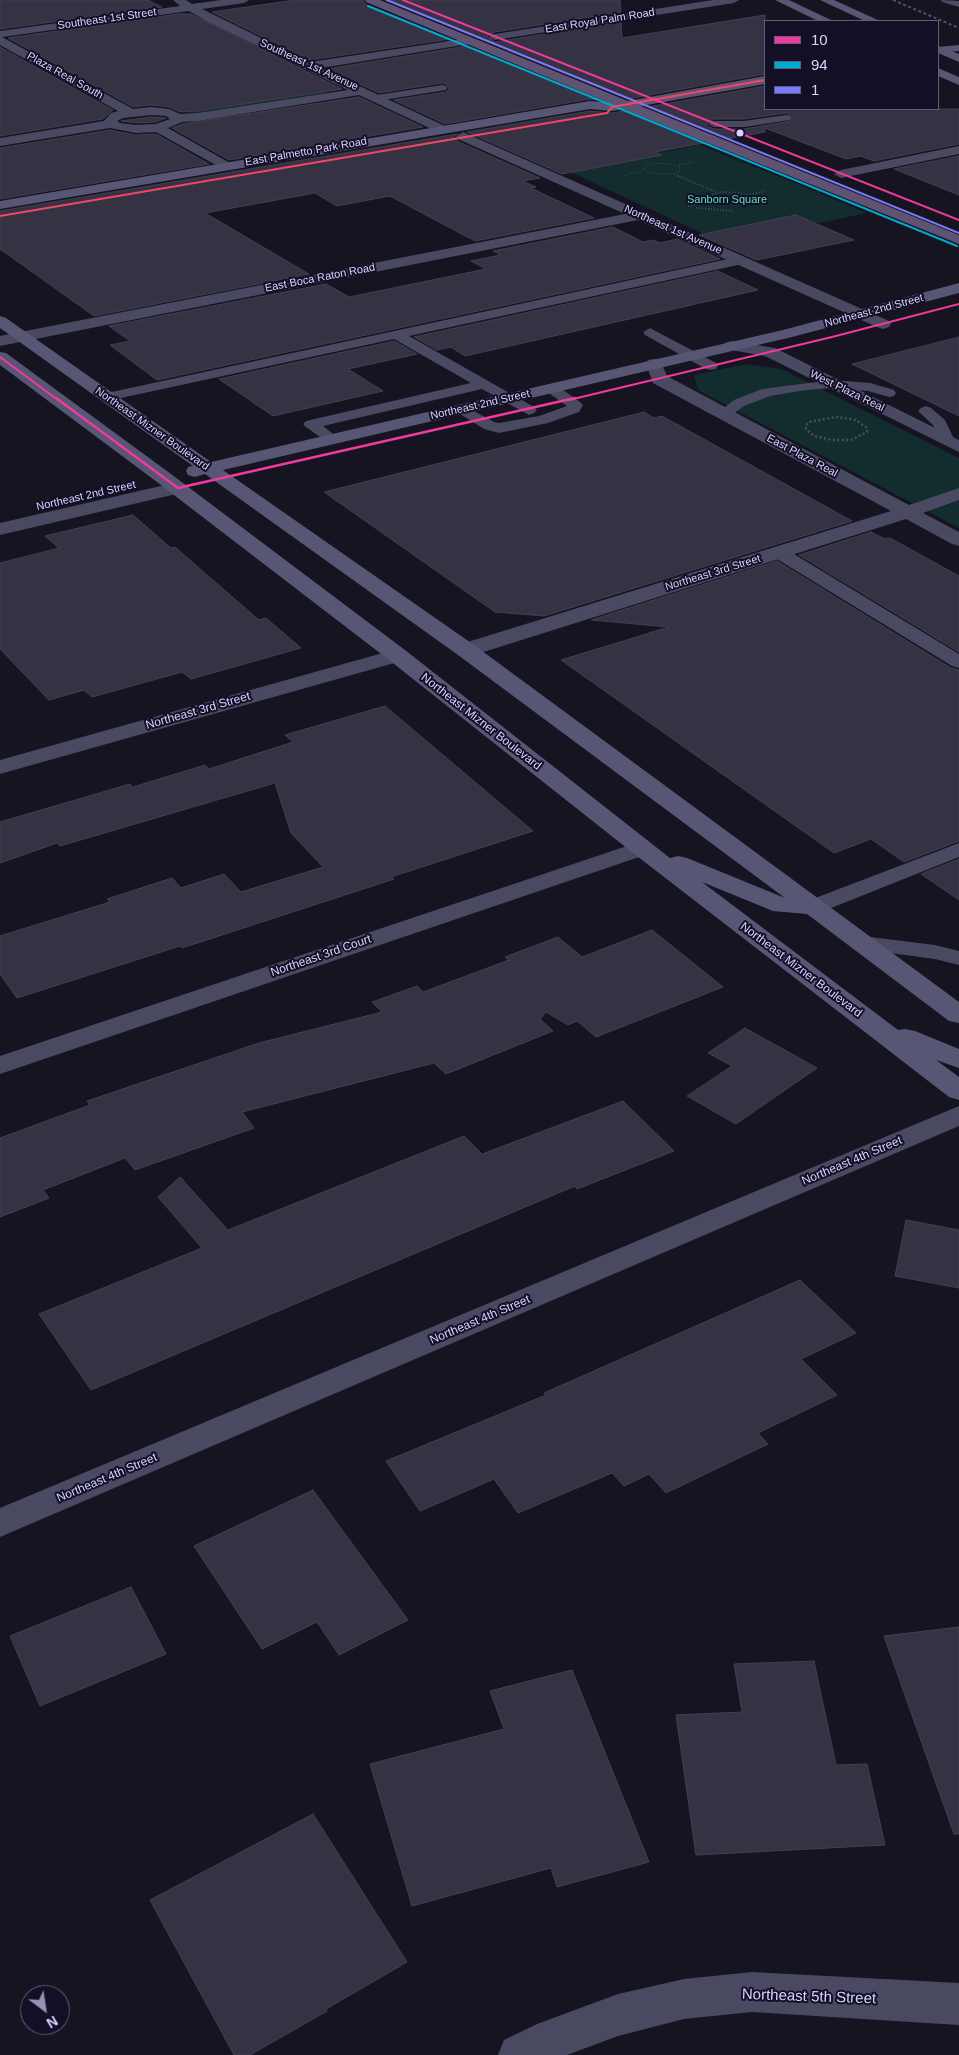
<!DOCTYPE html>
<html>
<head>
<meta charset="utf-8">
<style>
  body { margin:0 }
  #map { position:relative; width:959px; height:2055px; overflow:hidden; background:#161421; font-family:Helvetica,sans-serif }
  canvas { display:block }
  .legend { position:absolute; left:764px; top:20px; width:175px; height:90px; box-sizing:border-box; background:#130f26; border:1px solid #625e7d; margin:0; padding:6px 9px; list-style:none; font-size:15px; color:#d9d4ff }
  .legend li { display:flex; align-items:center; gap:10px; height:25px }
  .legend b { width:25px; border:1px solid #625e7d }
  .north { position:absolute; left:20px; top:1985px; width:50px; height:50px; box-sizing:border-box; background:#130f26; border:1px solid #625e7d; border-radius:50%; rotate:149deg; font-size:14px; font-weight:700; line-height:20px; text-align:center; color:#d9d4ff }
  .north::after { content:''; display:block; margin:auto; width:18px; height:22px; background:#9591b1; clip-path:polygon(50% 0,100% 100%,50% 72%,0 100%) }
</style>
</head>
<body>
<div id="map">
<canvas width="959" height="2055"></canvas>
<ul class="legend">
<li><b style="height:6px;background:#f13a9d"></b>10</li>
<li><b style="height:6px;background:#00a9ce"></b>94</li>
<li><b style="height:6px;background:#7a7aff"></b>1</li>
</ul>
<div class="north">N</div>
</div>
<script>
const g = document.querySelector('canvas').getContext('2d');
g.lineJoin = 'round';
function fillPath(path, color) { g.fillStyle = color; g.fill(path, 'evenodd'); }
const shape = rows => new Path2D(rows.map(r => 'M' + r).join(''));
function stroke(path, color, width, dash) { g.strokeStyle = color; g.lineWidth = width; g.lineCap = dash ? 'butt' : 'round'; g.setLineDash(dash || []); g.stroke(path); }
function label(font, color, halo, rows, align = 'center') {
  g.font = font + ' Helvetica,sans-serif'; g.lineWidth = 4; g.setLineDash([]); g.textBaseline = 'middle'; g.strokeStyle = halo; g.fillStyle = color; for (const [text, x, y, turn = 0] of rows) {
    g.save(); g.translate(x, y); g.rotate((+turn || 0) * Math.PI / 180); g.textAlign = isNaN(turn) ? turn : align; if (halo) g.strokeText(text, 0, 0); g.fillText(text, 0, 0); g.restore();
  }
}
fillPath(shape([
  [334,90,320,95,194,115,181,114,314,92],
  [700,145,800,185,867,213,723,243,566,170],
  [746,364,781,369,959,458,959,528,698,390,694,375]
]), '#132c2d');
const building = shape([
  [0,0,148,0,162,7,0,29,0,0],
  [295,0,363,0,365,4,450,39,310,60,212,12,295,0],
  [385,0,620,0,621,12,495,32,487,36,495,42,621,22,622,38,765,15,765,74,628,99,385,0],
  [178,14,191,14,342,89,198,111,180,112,169,107,151,105,133,107,8,38,178,14],
  [467,46,596,100,590,99,445,124,394,100,446,92,449,89,446,84,442,83,379,93,327,69,467,46],
  [0,47,113,110,103,119,0,136,0,47],
  [765,86,765,109,959,109,959,144,874,161,860,156,846,159,765,128,765,132,727,139,648,107,765,86],
  [786,113,793,117,791,121,744,129,714,129,706,125,714,119,744,119,786,113],
  [359,97,423,127,229,160,172,128,182,124,359,97],
  [590,111,612,113,623,111,704,143,655,152,662,155,562,174,467,132,590,111],
  [151,117,166,118,156,122,136,123,121,121,151,117],
  [110,130,136,135,156,134,209,164,0,199,0,148,110,130],
  [457,134,454,136,457,141,540,178,523,181,536,187,531,188,594,218,475,241,390,196,337,206,315,193,205,213,309,274,94,316,0,249,0,211,457,134],
  [959,156,959,195,894,169,959,156],
  [796,215,854,240,757,260,699,235,796,215],
  [613,227,643,242,653,240,660,243,677,239,720,259,157,380,110,345,130,341,109,326,326,284,349,297,486,269,471,261,501,255,493,251,613,227],
  [718,271,758,290,465,356,451,347,437,350,414,337,718,271],
  [959,337,959,416,852,364,959,337],
  [394,341,417,354,348,369,383,391,273,416,219,379,394,341],
  [644,412,654,418,662,416,852,521,544,616,495,612,324,492,644,412],
  [133,515,171,548,175,547,191,561,259,620,266,618,301,648,191,679,182,672,92,697,84,690,49,700,0,649,0,563,59,548,45,536,133,515],
  [871,532,885,539,890,538,959,576,959,652,799,555,871,532],
  [777,561,951,668,959,670,959,841,904,862,871,839,834,853,561,660,669,627,591,620,777,561],
  [385,706,533,831,391,877,394,879,182,948,180,946,17,998,0,974,0,936,110,902,107,899,172,878,181,888,224,874,241,892,323,867,291,833,275,783,60,846,57,843,0,863,0,822,130,784,133,787,205,765,209,769,293,742,285,735,385,706],
  [959,859,959,900,921,874,959,859],
  [652,930,723,987,596,1037,577,1021,568,1025,546,1012,540,1019,553,1031,446,1074,434,1063,242,1112,254,1128,135,1170,125,1158,43,1190,49,1198,0,1217,0,1138,90,1105,87,1101,259,1043,382,1012,372,1002,417,986,423,992,509,960,505,957,558,937,582,957,652,930],
  [745,1028,817,1068,736,1124,687,1096,732,1066,708,1053,745,1028],
  [623,1101,674,1151,577,1189,575,1186,91,1390,39,1314,202,1248,158,1197,180,1177,228,1230,464,1136,482,1154,623,1101],
  [906,1220,959,1230,959,1288,895,1276,906,1220],
  [800,1280,856,1333,801,1359,837,1395,758,1433,768,1444,666,1493,649,1474,624,1486,612,1473,518,1513,494,1479,420,1511,386,1461,546,1395,544,1393,800,1280],
  [313,1490,408,1620,339,1655,317,1622,262,1649,194,1546,313,1490],
  [131,1587,166,1654,40,1706,10,1636,131,1587],
  [959,1627,959,1834,954,1834,884,1636,959,1627],
  [814,1661,836,1765,867,1764,885,1845,696,1855,676,1715,742,1712,734,1664,814,1661],
  [572,1670,649,1862,557,1887,551,1868,412,1906,370,1764,504,1729,490,1691,572,1670],
  [313,1814,407,1962,326,2009,327,2011,250,2055,234,2055,150,1900,313,1814]
]);
fillPath(building, '#343243');
stroke(building, '#433f54', 1);
stroke(shape([
  [653,163,672,164,682,169,677,173,666,174,654,174,643,169,645,166,653,163],
  [679,165,692,162],
  [674,174,681,177],
  [621,176,644,171]
]), '#44505f', 1, [1, 2]);
stroke(shape([
  [678,176,717,192],
  [720,192,740,193,750,198,746,202,735,204,722,203,710,198,712,195,720,192],
  [747,195,765,191],
  [688,206,714,201],
  [696,208,733,211]
]), '#44505f', 2, [1, 2]);
stroke(shape([
  [836,417,856,420,867,428,867,432,851,440,832,440,814,436,806,429,806,425,809,422,836,417]
]), '#44505f', 2.5, [2, 2.5]);
fillPath(shape([
  [442,85,446,86,447,88,446,90,377,101,372,98,377,95,442,85],
  [786,115,790,116,792,118,790,120,744,127,714,127,708,124,714,121,744,121,786,115],
  [742,256,748,260,747,263,409,336,534,407,537,410,534,413,529,415,482,389,323,426,340,439,337,442,332,444,327,442,306,427,303,424,306,421,471,383,394,339,107,401,102,400,100,397,102,394,107,393,742,256],
  [650,328,716,363,718,366,716,369,711,370,706,369,645,335,643,332,650,328],
  [832,380,870,383,894,390,896,393,894,396,889,397,868,391,832,388,806,390,770,396,744,406,729,417,724,419,719,417,716,414,734,400,762,389,832,380],
  [551,384,556,385,580,402,583,405,579,412,548,423,499,433,484,429,452,409,455,406,465,406,494,422,499,423,539,416,567,406,546,391,544,388,546,385,551,384],
  [926,406,931,408,945,420,955,441,952,444,942,444,933,425,918,411,921,408,926,406],
  [778,547,784,548,959,654,959,668,952,666,772,556,769,552,772,548,778,547],
  [959,843,959,857,821,912,813,914,805,912,802,907,805,902,959,843],
  [862,936,935,945,959,951,959,965,935,959,854,948,851,943,854,938,862,936]
]), '#4a4962');
fillPath(shape([
  [173,0,186,0,192,4,221,0,249,0,244,3,202,9,310,62,469,38,475,41,469,44,321,68,445,126,446,129,445,132,440,133,359,95,198,121,182,122,168,128,230,163,232,166,230,169,225,170,156,132,136,133,110,128,0,146,0,138,104,121,111,113,118,111,0,45,0,31,180,6,173,0],
  [189,11,208,22,348,90,198,113,180,114,169,109,151,107,133,109,2,37,189,11],
  [151,115,166,116,170,119,156,124,136,125,120,123,117,121,123,118,151,115],
  [713,0,739,0,734,3,495,40,489,37,495,34,713,0],
  [941,0,959,1,959,7,942,2,941,0],
  [463,132,889,321,891,324,889,327,883,329,877,327,638,220,0,346,0,336,625,214,458,139,456,136,463,132],
  [959,146,959,154,841,178,834,174,841,170,959,146],
  [731,341,775,348,959,440,959,452,765,356,725,349,723,346,725,343,731,341],
  [654,359,660,360,667,376,909,505,959,488,959,500,923,513,959,532,959,546,952,544,906,519,474,655,466,656,458,655,455,650,458,645,891,511,653,383,646,364,648,360,654,359],
  [178,482,185,484,187,488,185,492,0,535,0,523,178,482],
  [397,649,405,650,408,655,405,660,0,774,0,760,397,649],
  [642,841,651,843,654,848,651,853,0,1074,0,1056,642,841],
  [959,1106,959,1126,0,1537,0,1508,959,1106],
  [752,1972,959,1983,959,2025,752,2012,684,2019,618,2036,567,2055,498,2055,504,2040,537,2024,618,1994,684,1979,752,1972]
]), '#4a4962');
fillPath(shape([
  [775,0,789,0,833,21,818,21,775,0],
  [820,0,834,0,880,21,865,21,820,0],
  [938,46,959,54,959,62,938,53,938,46],
  [938,68,959,77,959,85,938,76,938,68],
  [590,101,612,103,625,101,631,105,629,108,612,111,590,109,0,209,0,201,590,101],
  [959,283,959,293,792,337,223,470,474,645,959,1002,959,1023,949,1021,807,914,773,911,702,882,898,1030,905,1029,915,1031,959,1049,959,1068,936,1060,959,1077,959,1100,949,1097,633,853,389,660,157,482,0,365,0,352,6,353,171,474,405,650,670,858,678,856,687,858,785,898,458,655,205,474,195,477,188,475,186,471,188,467,193,466,0,328,0,316,6,318,211,462,783,330,959,283]
]), '#575674');
fillPath(shape([
  [365,0,380,0,628,101,765,76,765,84,641,106,959,235,959,244,621,108,366,2,365,0],
  [959,45,959,51,938,53,938,47,959,45]
]), '#5e5373');
stroke(shape([
  [893,0,959,28]
]), '#43596b', 2, [3, 2.5]);
stroke(shape([
  [403,0,959,220],
  [0,357,58,400],
  [569,400,832,337,959,304]
]), '#f13a9d', 2);
stroke(shape([
  [56,398,178,488,575,398]
]), '#f13a9d', 2.5);
stroke(shape([
  [368,6,957,246]
]), '#00a9ce', 2);
stroke(shape([
  [387,0,959,233]
]), '#7a7aff', 2);
stroke(shape([
  [0,216,607,113,612,107,765,80]
]), '#f34667', 2);
for (const [x, y, r, color] of [
  [740,133,4.5,"#d9d4ff"]
]) { const dot = new Path2D(); dot.arc(x, y, r, 0, 2 * Math.PI); g.fillStyle = color; g.fill(dot); stroke(dot, '#130f26', 2); }
label('11px', '#d9d4ff', '#130f26', [
  ["Southeast 1st Street",107,19,-8],
  ["East Royal Palm Road",600,21,-9],
  ["Southeast 1st Avenue",309,65,25],
  ["Plaza Real South",65,76,29],
  ["East Palmetto Park Road",306,152,-10],
  ["Northeast 1st Avenue",673,230,24],
  ["East Boca Raton Road",320,278,-11],
  ["Northeast 2nd Street",874,311,-15],
  ["West Plaza Real",847,391,26],
  ["Northeast 2nd Street",480,405,-13],
  ["Northeast Mizner Boulevard",152,429,35],
  ["East Plaza Real",802,456,28],
  ["Northeast 2nd Street",86,496,-13],
  ["Northeast 3rd Street",713,573,-17]
]);
label('11px', '#5fe0c0', '#130f26', [
  ["Sanborn Square",727,200]
]);
label('12px', '#d9d4ff', '#130f26', [
  ["Northeast 3rd Street",198,711,-16],
  ["Northeast Mizner Boulevard",481,722,38],
  ["Northeast 3rd Court",321,956,-19],
  ["Northeast Mizner Boulevard",801,970,37],
  ["Northeast 4th Street",852,1161,-23],
  ["Northeast 4th Street",480,1320,-23],
  ["Northeast 4th Street",107,1478,-23]
]);
label('15px', '#d9d4ff', '#130f26', [
  ["Northeast 5th Street",809,1997,2]
]);
</script>
</body>
</html>
